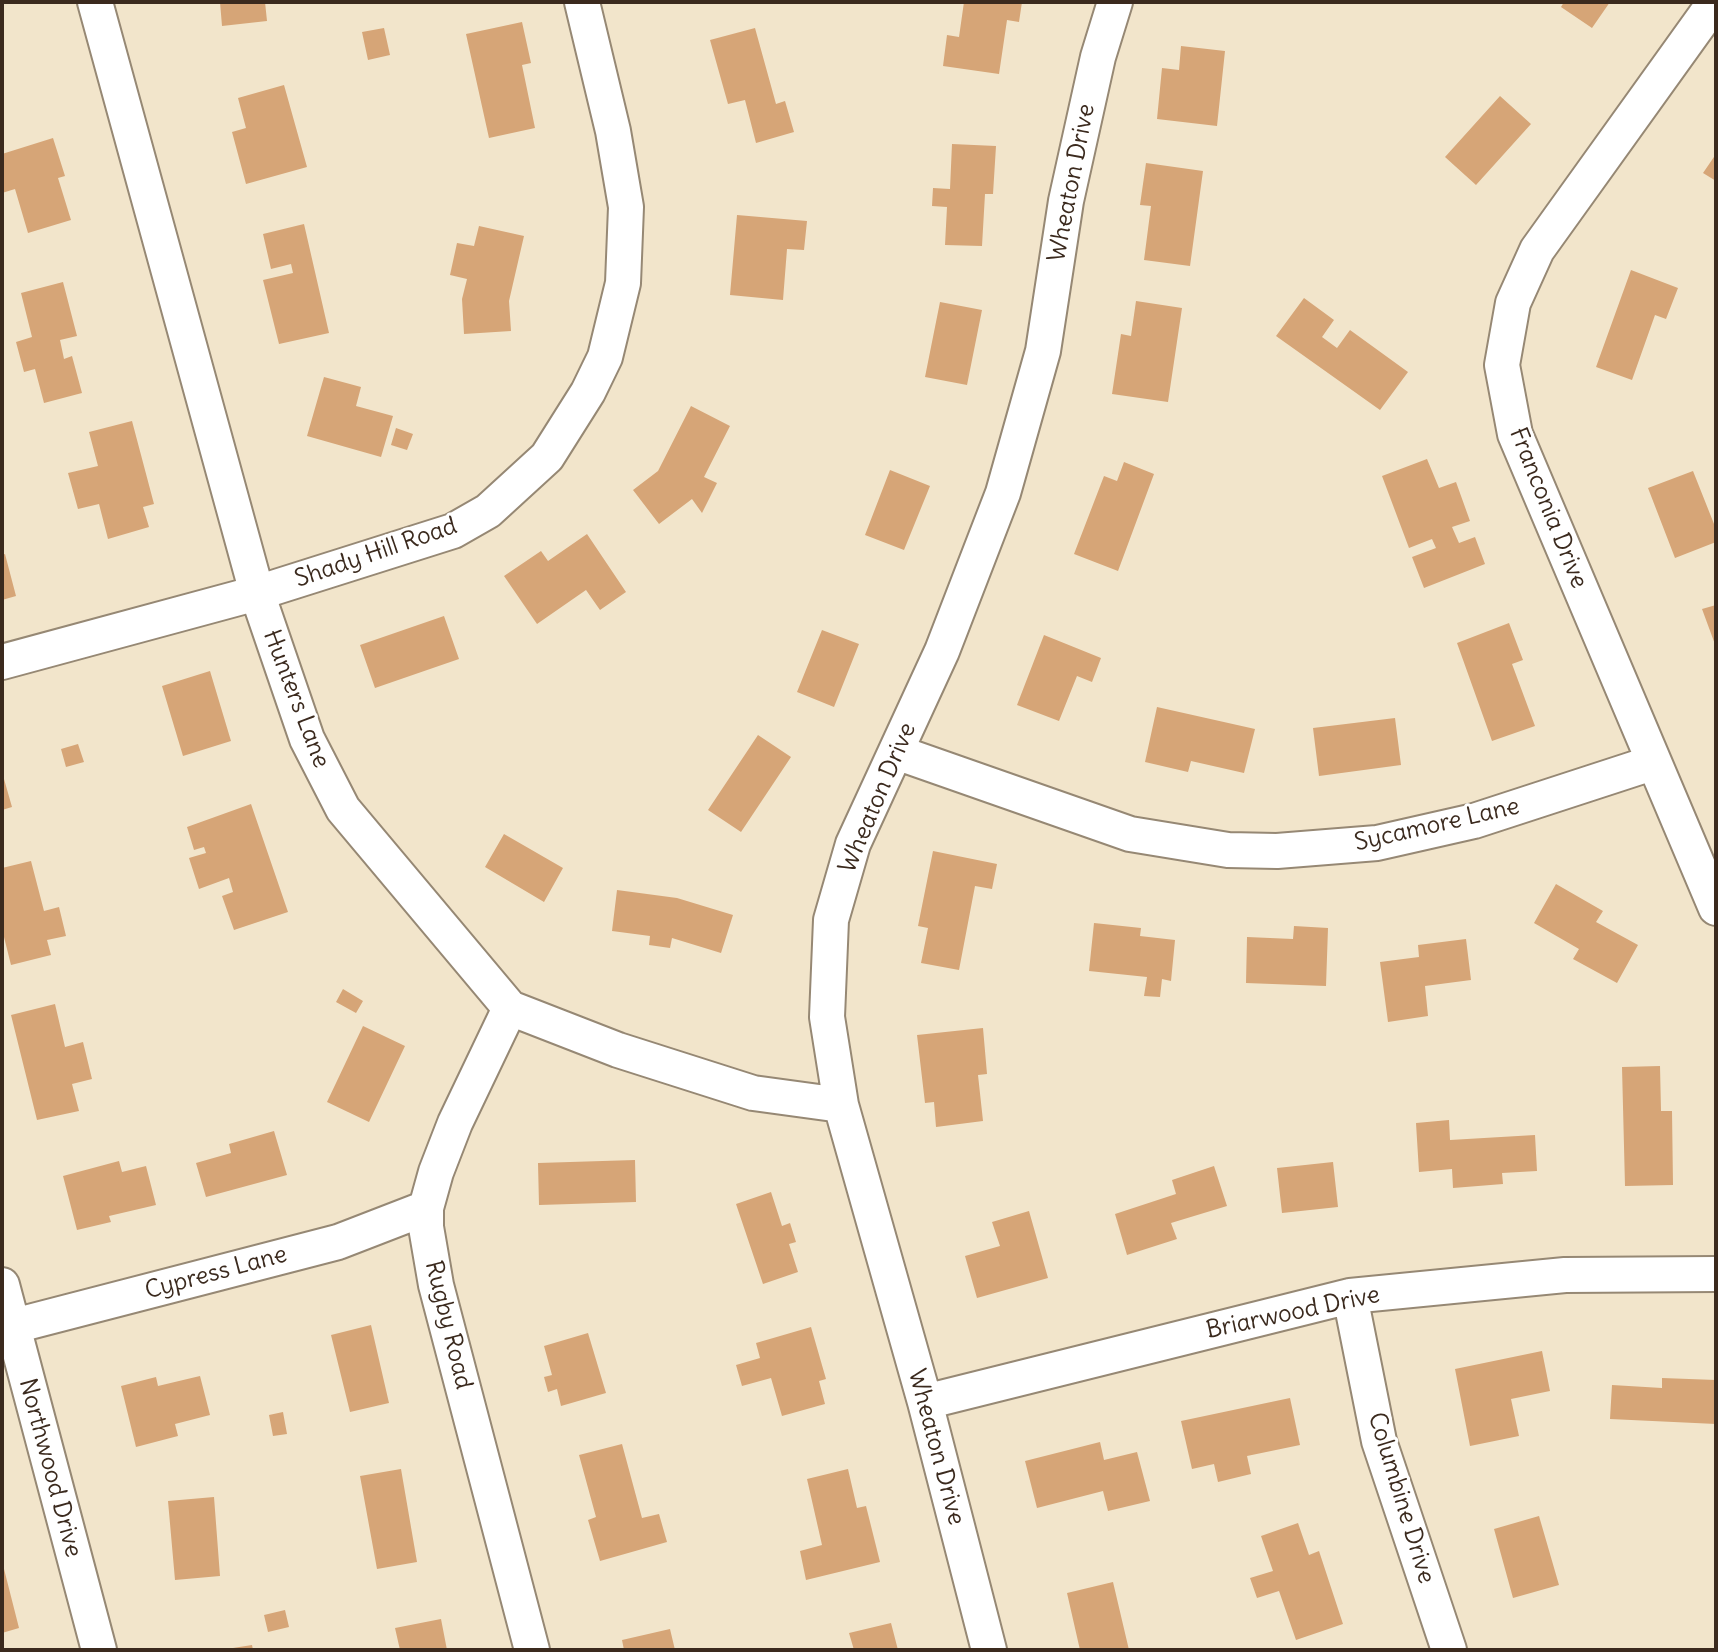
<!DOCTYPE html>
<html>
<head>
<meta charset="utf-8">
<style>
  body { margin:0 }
  #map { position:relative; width:1718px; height:1652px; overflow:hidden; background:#f2e5cb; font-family:Delius,sans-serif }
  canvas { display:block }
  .frame { position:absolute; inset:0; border:4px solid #3b2a1e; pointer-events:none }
</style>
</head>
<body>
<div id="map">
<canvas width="1718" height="1652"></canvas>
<div class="frame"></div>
</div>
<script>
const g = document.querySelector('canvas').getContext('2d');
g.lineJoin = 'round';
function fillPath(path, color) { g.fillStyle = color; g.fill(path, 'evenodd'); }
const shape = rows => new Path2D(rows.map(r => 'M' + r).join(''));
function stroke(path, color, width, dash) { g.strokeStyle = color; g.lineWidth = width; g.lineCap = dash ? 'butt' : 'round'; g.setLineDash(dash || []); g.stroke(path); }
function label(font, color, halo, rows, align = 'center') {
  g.font = font + ' Delius,sans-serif'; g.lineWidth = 6; g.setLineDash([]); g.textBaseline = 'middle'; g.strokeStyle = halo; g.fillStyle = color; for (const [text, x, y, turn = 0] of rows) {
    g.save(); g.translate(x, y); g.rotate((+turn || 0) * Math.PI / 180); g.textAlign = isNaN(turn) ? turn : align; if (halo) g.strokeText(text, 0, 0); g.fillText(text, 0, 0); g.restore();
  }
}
fillPath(shape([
  [220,2,265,2,267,21,222,26],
  [964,2,1022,2,1019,22,1007,20,999,74,943,66,947,35,959,37],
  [1564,2,1610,2,1592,28,1561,7],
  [522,22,531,63,522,65,535,128,489,138,466,34],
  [384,28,390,55,368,60,362,32],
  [755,28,776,104,785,101,794,132,756,143,745,100,728,104,710,40],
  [1181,46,1225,51,1217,126,1157,119,1162,68,1179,70],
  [284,85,307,167,246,184,232,132,246,128,238,98],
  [1500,96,1531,124,1476,185,1445,157],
  [53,138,65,176,58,178,71,220,28,233,15,189,2,193,2,154],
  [952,144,996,146,993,194,985,194,982,246,945,245,947,207,932,206,933,188,950,189],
  [1716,154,1716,181,1703,173],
  [1146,163,1203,171,1190,266,1144,260,1151,206,1140,205],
  [737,215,807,221,804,250,787,249,783,300,730,295],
  [304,224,329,333,279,344,263,280,293,273,291,264,271,269,263,234],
  [479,226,524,236,509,301,511,331,464,334,462,299,467,279,450,275,457,243,474,246],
  [1631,270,1678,288,1666,319,1655,315,1632,380,1596,367],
  [63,282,77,336,60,340,64,359,72,356,82,393,44,403,35,369,24,372,16,342,32,337,21,293],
  [1304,298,1334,320,1322,337,1337,348,1350,330,1408,372,1380,410,1276,336],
  [1136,301,1182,308,1168,402,1112,394,1121,334,1131,336],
  [940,302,982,310,967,385,925,377],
  [324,377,361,387,356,406,393,416,381,457,307,436],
  [691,406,730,426,704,477,717,483,702,513,692,499,659,524,633,490,658,471],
  [132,421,154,504,143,507,149,527,108,539,99,504,78,509,68,473,98,466,89,432],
  [396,428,413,434,407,450,391,445],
  [1427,459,1439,488,1456,482,1470,521,1452,527,1459,543,1475,537,1485,564,1424,588,1412,557,1436,548,1432,539,1409,548,1382,476],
  [1124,462,1154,474,1118,571,1074,554,1104,476,1117,481],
  [890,470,930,486,904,550,865,535],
  [1693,471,1716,529,1716,542,1675,558,1648,488],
  [587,534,626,592,600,610,586,590,537,624,504,576,541,551,548,561],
  [5,554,16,596,2,600,2,555],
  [1716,605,1716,647,1702,609],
  [444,616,459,659,375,688,360,645],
  [1509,623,1523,660,1512,664,1535,726,1492,741,1457,643],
  [822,630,859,644,834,707,797,692],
  [1044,635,1101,658,1092,682,1077,676,1059,721,1017,705],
  [210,671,231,741,183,756,162,686],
  [1157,707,1255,729,1244,773,1191,761,1188,772,1145,762],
  [1395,718,1401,765,1319,776,1313,728],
  [758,735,791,757,741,832,708,810],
  [78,744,84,762,66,767,61,749],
  [2,772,12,807,2,810],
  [251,804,288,912,234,930,222,896,233,892,229,878,199,889,189,858,206,853,204,847,194,850,187,827],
  [504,834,563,868,544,902,485,867],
  [933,851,997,864,992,889,975,886,959,970,921,963,928,928,918,926],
  [31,861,44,911,59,907,66,936,47,940,51,955,11,965,2,929,2,868],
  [1556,884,1603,911,1596,922,1638,945,1617,983,1573,959,1579,949,1534,923],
  [617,890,677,898,733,915,721,953,672,938,670,948,649,945,650,936,612,931],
  [1094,923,1141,928,1140,936,1175,940,1171,981,1162,979,1160,997,1144,996,1147,977,1089,971],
  [1294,926,1328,928,1326,986,1246,983,1247,937,1293,939],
  [1466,939,1471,980,1425,986,1428,1016,1388,1022,1380,962,1419,957,1418,945],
  [343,989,363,1001,356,1013,336,1002],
  [55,1004,65,1047,83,1042,92,1079,72,1084,79,1111,37,1120,11,1015],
  [363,1026,405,1046,369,1122,327,1102],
  [983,1028,987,1074,978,1075,983,1121,936,1127,934,1102,925,1103,917,1035],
  [1660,1066,1661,1111,1672,1111,1673,1185,1625,1186,1622,1067],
  [1449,1120,1450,1140,1535,1135,1537,1171,1502,1173,1503,1184,1453,1188,1452,1169,1419,1172,1416,1123],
  [274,1131,287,1175,206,1197,196,1163,231,1153,229,1144],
  [635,1160,636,1202,539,1205,538,1163],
  [119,1161,122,1172,146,1166,156,1205,109,1216,111,1222,77,1230,63,1176],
  [1333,1162,1338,1207,1282,1213,1277,1168],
  [1214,1166,1227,1206,1171,1223,1177,1239,1127,1255,1115,1214,1176,1194,1172,1180],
  [771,1192,782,1226,790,1223,796,1242,789,1244,798,1272,763,1284,736,1204],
  [1029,1211,1048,1278,977,1298,965,1256,1000,1246,992,1222],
  [371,1325,389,1403,350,1412,331,1335],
  [811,1327,826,1379,819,1381,825,1404,782,1416,771,1378,742,1386,736,1365,760,1358,756,1343],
  [588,1333,606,1393,561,1406,557,1389,548,1392,544,1377,552,1375,544,1346],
  [1542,1351,1550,1391,1511,1399,1519,1436,1470,1446,1455,1369],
  [200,1376,210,1415,175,1424,178,1436,136,1447,121,1386,156,1377,158,1386],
  [1662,1378,1716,1380,1716,1424,1610,1419,1612,1385,1662,1388],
  [1290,1398,1300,1445,1247,1456,1251,1474,1218,1482,1214,1464,1192,1469,1181,1421],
  [283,1412,287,1434,273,1436,269,1415],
  [1100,1442,1104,1460,1137,1452,1150,1501,1108,1511,1103,1491,1037,1508,1025,1461],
  [622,1444,642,1518,659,1514,667,1542,600,1561,588,1520,596,1517,579,1455],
  [401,1469,417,1562,377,1569,360,1476],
  [848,1469,857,1508,866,1506,880,1562,806,1580,800,1551,822,1545,807,1479],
  [214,1497,220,1576,175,1580,168,1501],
  [1539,1516,1559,1585,1513,1598,1494,1529],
  [1298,1523,1309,1555,1319,1551,1343,1624,1296,1640,1279,1591,1257,1598,1250,1578,1273,1571,1261,1536],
  [3,1565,19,1628,2,1633,2,1566],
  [1113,1582,1129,1650,1080,1650,1067,1593],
  [285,1610,289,1627,268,1632,264,1615],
  [441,1619,447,1650,400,1650,395,1628],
  [891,1623,898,1650,854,1650,849,1633],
  [670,1629,675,1650,624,1650,622,1640],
  [252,1645,253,1650,233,1650,233,1648]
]), '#d6a577');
const minor = shape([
  [95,2,257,593,307,739,343,809,510,1008,618,1050,753,1093,841,1105],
  [1715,2,1537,250,1513,303,1502,365,1515,434,1716,908],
  [2,662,257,593,453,531,488,511,547,457,588,392,605,357,623,283,626,207,613,131,582,2],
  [896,752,1130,834,1228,850,1277,851,1377,843,1474,821,1652,763],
  [510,1008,455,1123,436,1172,426,1208,426,1227,436,1285,532,1650],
  [2,1285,99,1650],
  [1350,1296,1379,1441,1449,1650],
  [2,1329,338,1242,426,1208],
  [925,1402,1350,1296,1565,1275,1716,1274],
  [989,1650,925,1402,841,1105,827,1017,831,920,853,844,942,651,1003,493,1043,351,1066,201,1098,57,1115,2]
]);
stroke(minor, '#968874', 38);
stroke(minor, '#fff', 34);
label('24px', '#3b2a1e', '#fff', [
  ["Wheaton Drive",1072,183,-79],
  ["Franconia Drive",1548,508,68],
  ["Shady Hill Road",376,553,-19],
  ["Hunters Lane",296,699,69],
  ["Wheaton Drive",878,798,-67],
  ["Sycamore Lane",1437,825,-13],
  ["Cypress Lane",216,1273,-15],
  ["Briarwood Drive",1293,1313,-12],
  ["Rugby Road",448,1325,76],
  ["Wheaton Drive",936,1447,75],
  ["Northwood Drive",50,1468,75],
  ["Columbine Drive",1401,1498,73]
]);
</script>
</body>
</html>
